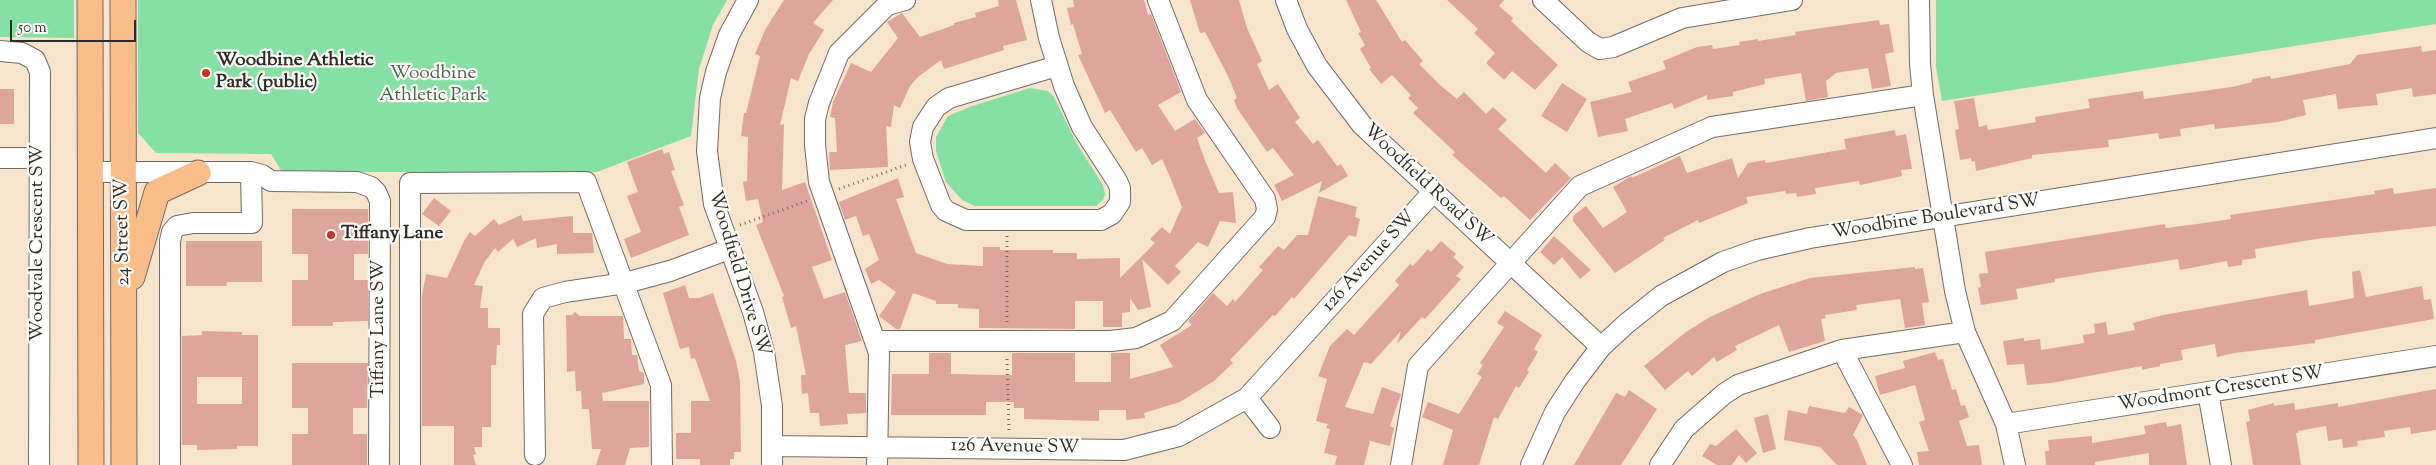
<!DOCTYPE html>
<html>
<head>
<meta charset="utf-8">
<style>
  body { margin:0 }
  #map { position:relative; width:2436px; height:465px; overflow:hidden; background:#f7e4cd; font-family:"Sorts Mill Goudy",serif }
  canvas { display:block }
  .scale { position:absolute; left:10px; top:20px; width:126px; height:22px; box-sizing:border-box; border:2px solid #2b2b2b; border-top:0; padding-left:6px; font-size:15px; line-height:18px; white-space:nowrap; color:#2b2b2b; -webkit-text-stroke:4px #fdfcf7; paint-order:stroke }
</style>
</head>
<body>
<div id="map">
<canvas width="2436" height="465"></canvas>
<div class="scale">50 m</div>
</div>
<script>
const g = document.querySelector('canvas').getContext('2d');
g.lineJoin = 'round';
function fillPath(path, color) { g.fillStyle = color; g.fill(path, 'evenodd'); }
const shape = rows => new Path2D(rows.map(r => 'M' + r).join(''));
function stroke(path, color, width, dash) { g.strokeStyle = color; g.lineWidth = width; g.lineCap = dash ? 'butt' : 'round'; g.setLineDash(dash || []); g.stroke(path); }
function label(font, color, halo, rows, align = 'center') {
  g.font = font + ' "Sorts Mill Goudy",serif'; g.lineWidth = 4.5; g.setLineDash([]); g.textBaseline = 'middle'; g.strokeStyle = halo; g.fillStyle = color; for (const [text, x, y, turn = 0] of rows) {
    g.save(); g.translate(x, y); g.rotate((+turn || 0) * Math.PI / 180); g.textAlign = isNaN(turn) ? turn : align; if (halo) g.strokeText(text, 0, 0); g.fillText(text, 0, 0); g.restore();
  }
}
fillPath(shape([
  [0,0,74,0,74,38,0,37],
  [138,0,727,0,713,25,699,69,691,136,597,172,282,172,271,154,156,153,138,133],
  [1936,0,2436,0,2436,24,1942,101,1936,67],
  [1030,88,1048,91,1054,97,1077,144,1103,185,1105,194,1103,200,1096,206,975,206,962,200,946,182,936,151,936,137,948,116,972,106]
]), '#86e0a5');
fillPath(shape([
  [784,0,833,0,813,23,824,30,809,54,798,81,791,78,780,125,784,124,782,190,805,182,832,260,812,267,824,299,845,292,862,341,845,345,849,393,866,393,866,413,847,414,848,424,820,426,819,413,810,413,808,393,802,394,801,375,806,375,796,326,791,328,782,297,784,296,756,225,763,222,758,199,746,201,743,182,747,181,748,137,741,136,744,113,746,113,760,56,755,54,765,30],
  [998,0,1016,0,1027,40,1003,46,1004,50,944,69,941,60,918,77,910,86,900,108,894,105,891,127,886,126,888,167,830,170,829,152,837,152,835,118,830,117,833,102,851,63,871,72,898,38,887,22,902,13,920,37,954,25,954,23,976,17,975,13,999,6],
  [1073,0,1144,0,1148,15,1151,14,1181,92,1158,105,1175,131,1195,119,1205,133,1197,138,1206,163,1219,193,1233,192,1236,223,1220,221,1208,247,1198,242,1175,266,1181,272,1168,285,1142,259,1151,307,1138,310,1130,298,1130,312,1122,313,1122,327,1103,327,1103,301,1075,301,1075,329,979,328,979,309,958,308,958,304,936,304,936,301,913,293,900,329,896,329,879,316,896,292,879,280,871,284,865,269,879,260,869,234,863,236,856,216,845,220,839,202,898,178,904,197,896,199,916,253,947,264,983,266,983,247,1000,247,1000,250,1053,250,1053,253,1077,253,1077,259,1120,258,1120,278,1155,243,1150,239,1162,227,1170,234,1182,207,1170,177,1162,159,1152,165,1142,148,1136,152,1110,110,1105,113,1078,55,1082,54,1073,24,1071,25,1067,8,1074,7],
  [1190,0,1239,0,1247,28,1262,61,1257,64,1269,90,1278,84,1300,118,1295,122,1313,144,1318,140,1337,166,1341,164,1348,176,1319,193,1322,181,1282,201,1274,185,1294,175,1273,148,1267,152,1237,108,1234,100,1237,98,1228,76,1205,32,1200,33],
  [1346,0,1376,0,1402,42,1405,40,1423,61,1419,64,1440,85,1457,99,1464,92,1486,114,1493,107,1507,120,1498,129,1546,173,1555,163,1571,178,1530,220,1504,196,1501,198,1452,155,1455,152,1413,113,1418,108,1408,98,1411,95,1392,75,1381,84,1369,69,1371,68,1360,49,1365,45,1358,33,1361,32],
  [1447,0,1504,0,1499,6,1513,18,1511,21,1558,65,1535,90,1512,71,1504,80,1486,63,1495,53,1474,33,1478,29],
  [1879,20,1880,25,1889,24,1894,52,1885,54,1891,86,1872,89,1868,68,1836,73,1826,81,1828,97,1806,101,1801,73,1764,79,1765,84,1733,92,1733,96,1707,100,1707,95,1674,109,1672,103,1625,119,1628,131,1598,137,1590,102,1632,92,1628,82,1666,69,1663,61,1697,47,1712,45,1713,49,1740,45,1739,42,1758,39,1758,41,1796,35,1795,32,1814,29],
  [2421,46,2422,52,2436,50,2436,94,2413,97,2412,88,2376,94,2378,105,2338,109,2336,94,2303,100,2306,115,2278,122,2215,129,2214,124,2180,129,2181,136,2159,139,2158,133,2108,140,2109,147,2032,155,2032,158,1976,171,1975,161,1972,162,1971,158,1960,160,1955,130,1959,129,1954,101,1974,98,1979,127,1987,125,1988,130,2036,122,2035,117,2090,108,2088,99,2143,91,2144,99,2232,87,2252,82,2252,79,2270,76,2271,79,2350,64,2357,55],
  [1562,83,1587,99,1567,132,1541,116],
  [0,89,14,89,14,124,0,124],
  [1895,130,1896,136,1906,134,1912,169,1901,170,1902,176,1860,185,1859,181,1815,188,1816,194,1797,197,1796,193,1786,194,1785,191,1746,197,1748,203,1699,223,1698,220,1663,238,1665,240,1615,273,1573,221,1573,216,1586,206,1603,228,1627,212,1613,187,1631,176,1632,178,1680,156,1687,173,1732,158,1738,178,1748,163,1765,160,1766,163,1846,149,1844,139],
  [662,149,664,154,669,152,675,170,671,171,684,205,679,207,689,235,631,258,624,239,641,232,627,196,638,192,627,162],
  [2393,188,2394,194,2436,188,2436,226,2316,239,2255,249,2256,258,2242,260,2242,265,2228,267,2227,261,2180,270,2178,259,2055,279,2055,282,2016,289,2018,299,1981,305,1978,288,1981,287,1979,274,1988,273,1985,252,2165,224,2166,228,2197,224,2231,219,2230,215,2375,194,2374,191],
  [1318,196,1357,207,1355,217,1360,219,1356,237,1349,235,1294,299,1292,297,1275,316,1273,315,1230,360,1233,363,1214,381,1180,402,1144,413,1145,418,1126,420,1126,410,1099,410,1099,421,1024,419,1024,408,1014,408,1014,402,986,402,986,415,891,415,892,374,929,374,929,353,951,353,951,374,999,375,1012,375,1012,353,1075,353,1075,382,1111,382,1111,353,1130,353,1130,379,1173,367,1160,345,1192,325,1188,321,1213,293,1227,306,1233,299,1235,302,1263,270,1259,267,1278,246,1284,250,1297,235,1308,235],
  [434,198,451,211,439,226,422,214],
  [292,209,368,209,368,254,354,254,354,280,368,280,368,321,333,322,333,326,292,326,292,280,308,280,308,254,292,254],
  [521,215,523,221,573,216,573,233,592,233,594,253,557,254,557,244,537,248,536,238,517,247,513,239,498,252,495,248,484,263,474,285,483,286,480,308,488,308,488,328,500,328,500,345,497,345,496,365,491,365,491,427,482,427,482,447,474,447,476,454,473,455,476,465,454,465,454,426,422,426,422,296,426,274,447,278,464,241,470,232,475,236,494,219,499,225],
  [1554,236,1591,270,1580,279,1562,257,1554,265,1540,252],
  [186,241,262,241,262,282,227,282,226,286,186,286],
  [1441,241,1456,254,1453,257,1464,267,1456,276,1461,279,1425,319,1422,317,1397,344,1401,331,1371,364,1364,362,1345,407,1373,414,1382,387,1401,394,1390,426,1394,428,1390,446,1370,441,1364,465,1335,465,1337,456,1324,453,1330,429,1326,428,1328,424,1316,421,1327,379,1318,376,1330,346,1347,329,1354,335,1399,285,1395,281,1410,264,1413,266,1428,249,1431,252],
  [1915,267,1915,269,1923,268,1929,302,1922,303,1925,325,1905,328,1900,299,1856,305,1857,310,1825,315,1826,318,1821,319,1825,341,1789,352,1779,325,1735,346,1737,350,1717,362,1714,357,1692,376,1688,371,1665,390,1644,366,1686,332,1710,317,1760,294,1810,278],
  [2360,270,2366,297,2422,286,2424,300,2431,299,2434,319,2315,340,2315,343,2235,353,2217,357,2215,344,2181,350,2183,360,2160,364,2160,366,2142,370,2142,366,2051,383,2027,385,2024,364,2007,365,2003,341,2024,338,2024,341,2040,339,2041,350,2084,343,2083,335,2095,333,2094,324,2106,322,2108,335,2135,330,2133,323,2163,315,2307,290,2309,306,2354,298,2352,272],
  [685,285,689,298,699,298,713,293,736,361,740,381,741,452,734,452,734,459,730,459,730,465,700,465,700,459,676,459,676,433,691,433,691,401,710,401,695,358,691,359,689,347,680,349,663,293],
  [1505,311,1542,335,1534,349,1538,352,1527,370,1529,372,1519,388,1516,386,1498,419,1494,417,1479,465,1443,465,1453,430,1422,417,1428,402,1459,414,1482,377,1477,374,1483,365,1480,363,1504,327,1497,323],
  [575,312,580,316,623,316,624,339,631,339,632,355,637,355,639,371,644,373,644,384,602,393,603,401,649,401,649,447,630,448,625,465,596,465,601,449,592,449,589,409,582,409,581,391,576,391,575,371,567,372,566,315,572,315],
  [202,331,242,332,242,335,258,335,258,446,237,446,237,449,197,450,197,445,182,445,182,336,202,335],
  [197,377,242,377,242,404,197,404],
  [1935,352,1938,360,1943,359,1952,390,1956,389,1961,406,1965,405,1969,417,1959,421,1967,446,1979,445,1982,465,1919,465,1917,452,1929,451,1919,422,1925,420,1915,385,1880,395,1875,376,1905,368,1903,361],
  [292,363,368,363,367,408,353,408,353,434,367,434,367,465,292,465,292,434,308,434,308,408,292,408],
  [2436,389,2436,430,2411,434,2410,427,2384,431,2385,437,2357,441,2358,446,2343,448,2342,439,2328,441,2326,426,2298,431,2298,433,2296,433,2301,465,2253,465,2246,422,2250,421,2248,410,2274,403,2274,406,2294,403,2295,410,2338,403,2338,407],
  [1629,390,1657,409,1621,465,1574,465,1616,393,1625,397],
  [1809,406,1845,413,1849,407,1863,415,1853,435,1857,440,1867,465,1837,465,1820,447,1784,440,1788,410,1807,414],
  [1768,414,1776,449,1763,453,1754,418],
  [2166,422,2167,427,2181,424,2187,465,2149,465,2149,453,2095,462,2095,465,2046,465,2045,451,2049,451,2048,440,2092,436,2092,443,2146,434,2144,426],
  [1736,429,1757,453,1746,463,1739,455,1732,465,1717,465,1702,456,1710,444,1716,446]
]), '#dea59d');
const minor = shape([
  [748,0,729,35,716,72,710,98,707,151,714,204,753,312,764,352,772,406,772,465],
  [1041,0,1049,38,1064,86,1082,127,1117,181,1120,188,1120,202,1112,214,1101,220,966,220,946,211,941,205,923,159,920,142,923,127,936,107,949,98,1057,66],
  [1286,0,1297,29,1317,66,1362,125,1601,347],
  [1543,0,1588,42,1600,49,1613,47,1682,18,1792,0],
  [1919,0,1920,64,1923,95,1955,291,1965,332,2006,424,2015,465],
  [0,51,22,53,35,60,40,72,39,465],
  [0,158,39,158],
  [89,172,251,172,262,175,271,181,357,182,371,187,376,192,380,201,379,465],
  [877,341,1111,341,1136,338,1172,321,1265,217,1267,209,1265,199,1197,100,1158,0],
  [1842,350,1902,465],
  [2208,392,2221,465],
  [1247,398,1270,428],
  [2006,424,2436,356],
  [772,446,1124,450,1179,436,1247,398,1433,192],
  [535,455,533,314,543,298,565,292,625,283,670,271,729,249],
  [170,465,170,241,172,232,177,226,193,223,252,223,251,172],
  [410,465,410,183,586,182,661,385,662,465],
  [877,465,879,353,819,182,815,145,815,119,819,103,839,53,887,5,905,0],
  [1401,465,1418,366,1580,186,1712,127,1923,95],
  [1531,465,1555,412,1575,381,1601,347,1626,324,1661,296,1723,262,1757,250,1810,238,2436,138],
  [1660,465,1684,429,1724,394,1738,385,1842,350,1965,332]
]);
const major = shape([
  [90,0,91,465],
  [123,0,124,465],
  [132,277,157,192,198,173]
]);
stroke(minor, '#726c64', 22);
stroke(major, '#726c64', 27);
stroke(shape([
  [839,189,906,165],
  [740,225,807,201],
  [1007,236,1007,325],
  [1007,359,1009,432]
]), '#726c64', 3, [1, 4]);
stroke(minor, '#fff', 20);
stroke(major, '#f8bd88', 25);
for (const [x, y, r, color] of [
  [206,73,5,"#c8321e"],
  [331,235,5,"#c8321e"]
]) { const dot = new Path2D(); dot.arc(x, y, r, 0, 2 * Math.PI); g.fillStyle = color; g.fill(dot); stroke(dot, '#fdfcf7', 2); }
label('bold 19px', '#2b2b2b', '#fdfcf7', [
  ["Woodbine Athletic",216,62],
  ["Park (public)",216,84],
  ["Tiffany Lane",341,235]
], 'left');
label('19px', '#466150', '#fdfcf7', [
  ["Woodbine",433,75],
  ["Athletic Park",433,97]
]);
label('19px', '#2b2b2b', '#fdfcf7', [
  ["Woodfield Road SW",1427,186,43],
  ["Woodbine Boulevard SW",1936,218,-9],
  ["24 Street SW",124,232,-91],
  ["Woodvale Crescent SW",39,243,-90],
  ["126 Avenue SW",1370,262,-48],
  ["Woodfield Drive SW",738,274,73],
  ["Tiffany Lane SW",380,329,-90],
  ["Woodmont Crescent SW",2221,390,-9],
  ["126 Avenue SW",1015,448,1]
]);
</script>
</body>
</html>
